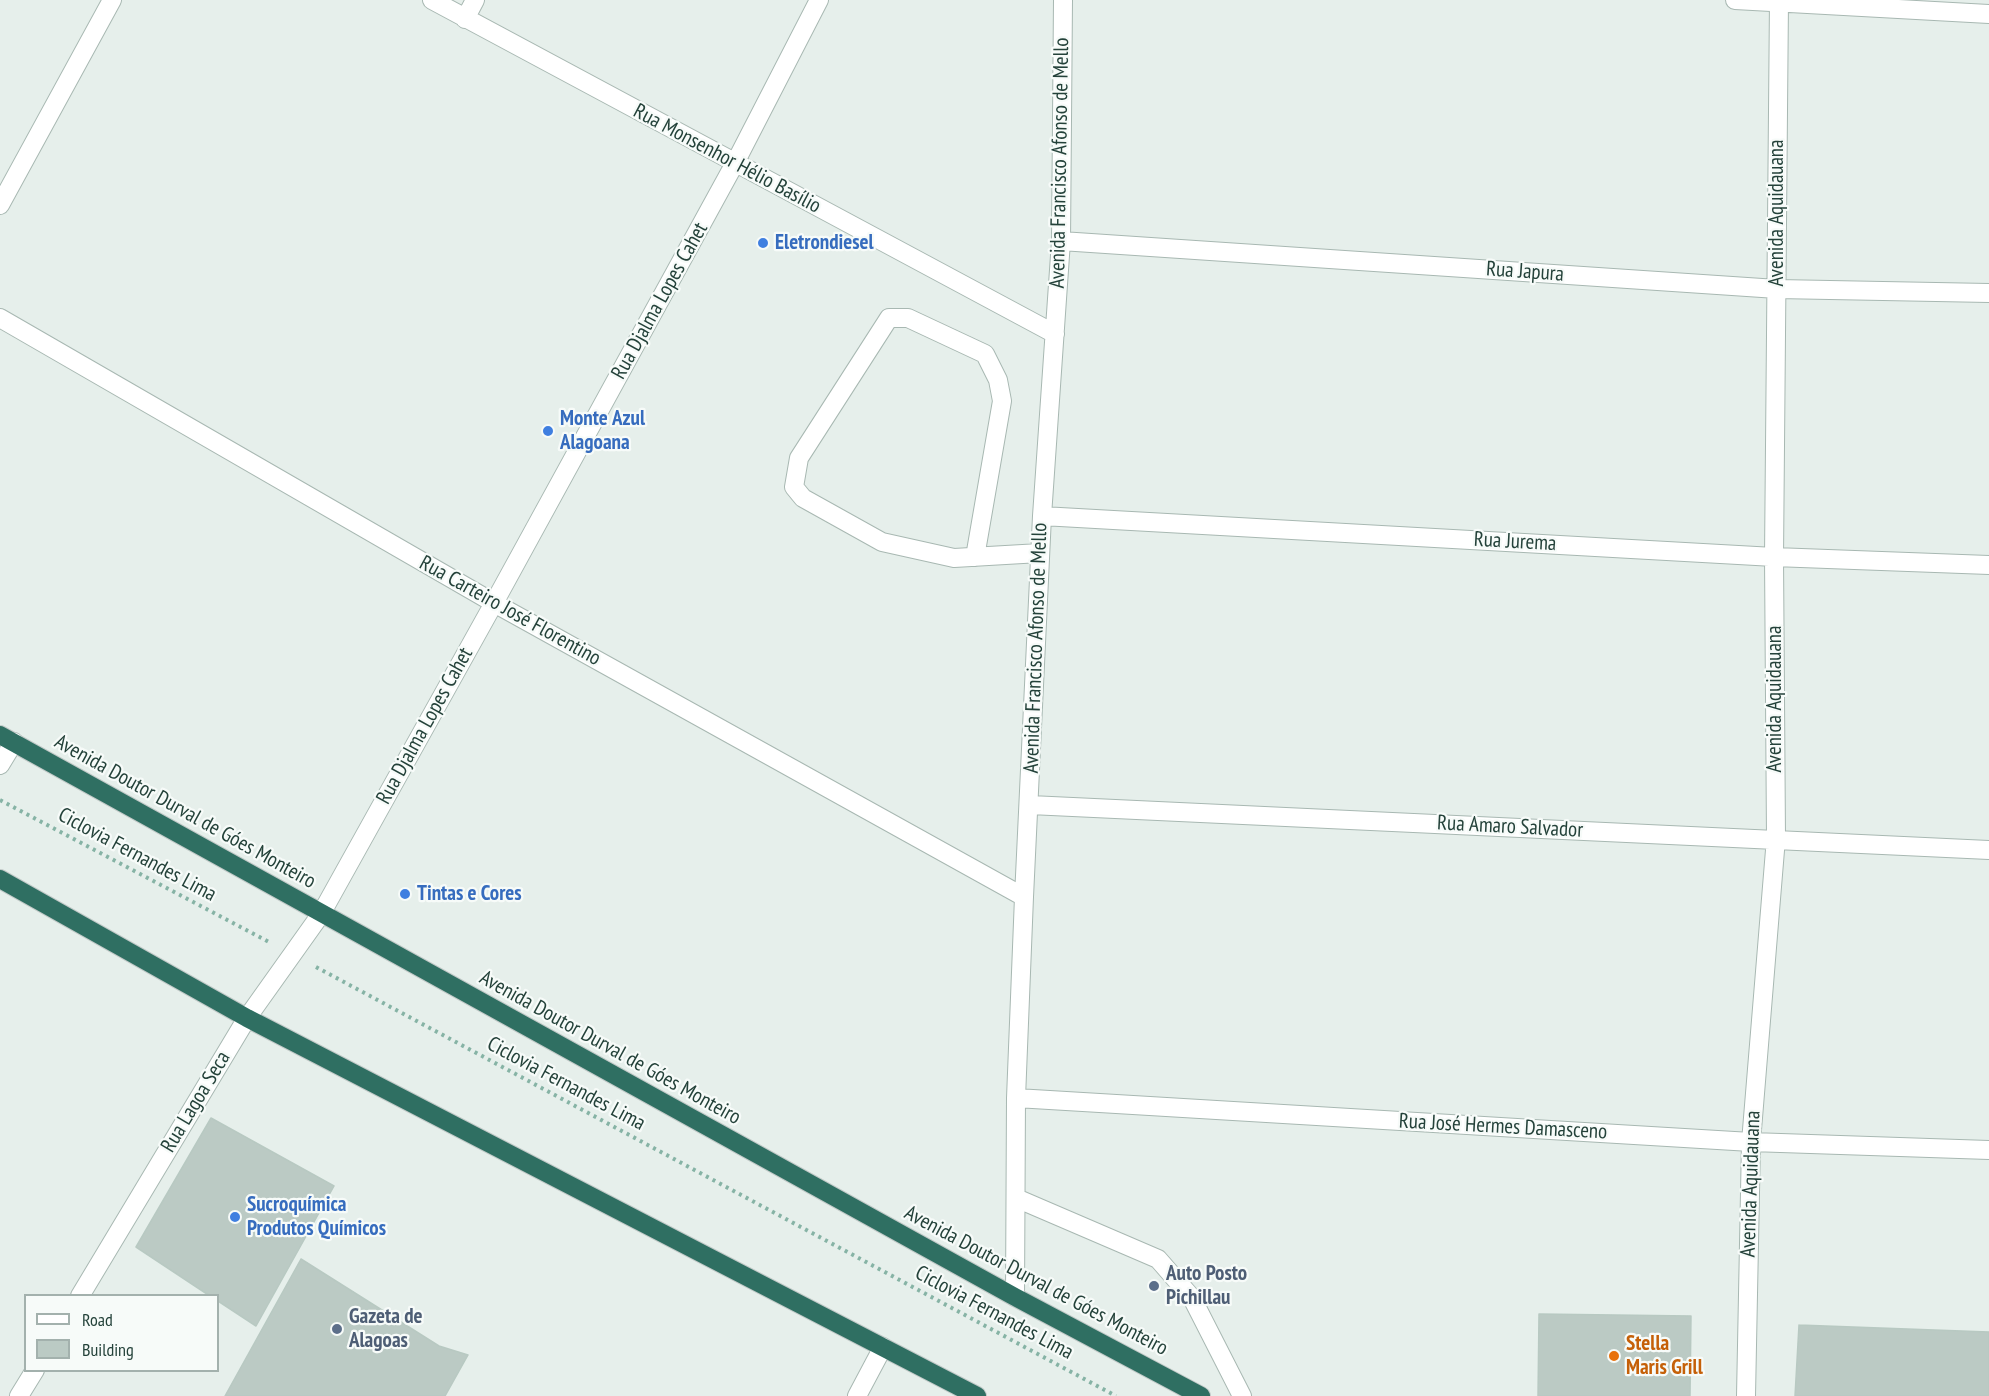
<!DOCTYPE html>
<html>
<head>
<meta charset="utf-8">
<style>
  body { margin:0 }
  #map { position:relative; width:1989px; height:1396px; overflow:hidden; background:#e6efeb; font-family:"PT Sans Narrow",sans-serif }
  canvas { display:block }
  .legend { position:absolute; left:24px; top:1294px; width:195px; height:78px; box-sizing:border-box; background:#f7fbf9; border:2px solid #a3b1ad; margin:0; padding:8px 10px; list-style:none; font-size:18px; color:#24423a }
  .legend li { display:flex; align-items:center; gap:12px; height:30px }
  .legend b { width:30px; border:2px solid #a3b1ad }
</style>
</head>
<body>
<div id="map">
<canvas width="1989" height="1396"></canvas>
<ul class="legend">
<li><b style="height:8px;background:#fff"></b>Road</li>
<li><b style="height:16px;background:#bbcac4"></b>Building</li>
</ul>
</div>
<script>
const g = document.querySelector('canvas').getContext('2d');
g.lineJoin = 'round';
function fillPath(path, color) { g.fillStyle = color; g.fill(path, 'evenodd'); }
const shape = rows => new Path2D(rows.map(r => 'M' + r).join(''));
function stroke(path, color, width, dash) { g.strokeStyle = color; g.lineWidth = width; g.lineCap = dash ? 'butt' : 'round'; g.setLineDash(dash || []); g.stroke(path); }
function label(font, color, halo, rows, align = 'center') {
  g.font = font + ' "PT Sans Narrow",sans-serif'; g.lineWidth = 4.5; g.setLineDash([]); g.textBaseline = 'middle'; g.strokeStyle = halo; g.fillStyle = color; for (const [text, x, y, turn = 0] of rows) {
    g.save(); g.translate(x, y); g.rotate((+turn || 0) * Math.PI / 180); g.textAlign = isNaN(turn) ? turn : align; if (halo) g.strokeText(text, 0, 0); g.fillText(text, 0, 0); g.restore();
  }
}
const building = shape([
  [211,1118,334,1186,256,1326,218,1301,218,1296,210,1296,136,1247,211,1118],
  [301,1259,439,1346,468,1355,445,1396,225,1396,301,1259],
  [1539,1314,1691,1316,1690,1396,1538,1396,1539,1314],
  [1799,1325,1989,1332,1989,1396,1795,1396,1799,1325]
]);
fillPath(building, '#bbcac4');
stroke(building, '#b8c9c2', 1.5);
const minor = shape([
  [432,0,1055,334],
  [1735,0,1989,14],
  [465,19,475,0],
  [0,205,112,0],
  [1061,241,1777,289,1989,293],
  [0,318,494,603,1024,897],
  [1042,516,1774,557,1989,565],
  [975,557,1002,401,998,380,985,354,908,318,889,318,799,458,794,487,803,498,882,542,954,558,1040,553],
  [0,765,14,742],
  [1030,805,1989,850],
  [1016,1098,1751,1142,1989,1150],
  [1016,1198,1158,1259,1192,1298,1242,1396],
  [80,1296,247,1018,321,914,494,603,735,163,819,0],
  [1015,1297,1016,1098,1024,897,1042,516,1061,241,1063,0],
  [19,1396,35,1370],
  [857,1396,883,1347],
  [1746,1396,1751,1142,1776,838,1774,557,1779,0]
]);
const highway = shape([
  [0,735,1015,1297,1201,1396],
  [0,879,247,1018,977,1396]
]);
stroke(minor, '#a8b8b2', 20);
stroke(highway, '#c2cac8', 20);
stroke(shape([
  [0,800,269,942],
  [316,967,1116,1396]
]), '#86b3a5', 4, [3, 4.5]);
stroke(minor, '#fff', 18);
stroke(highway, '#2f6f62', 18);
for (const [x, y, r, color] of [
  [763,243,6,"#3f7fe0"],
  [548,431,6,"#3f7fe0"],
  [405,894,6,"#3f7fe0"],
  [235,1217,6,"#3f7fe0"],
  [1154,1286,6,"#5c6f8a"],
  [337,1329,6,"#5c6f8a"],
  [1614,1356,6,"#e8710a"]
]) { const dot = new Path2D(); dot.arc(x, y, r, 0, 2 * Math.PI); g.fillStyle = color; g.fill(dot); stroke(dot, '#f7fbf9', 2); }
label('21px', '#24423a', '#f7fbf9', [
  ["Rua Monsenhor Hélio Basílio",727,159,28],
  ["Avenida Francisco Afonso de Mello",1060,163,-89],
  ["Avenida Aquidauana",1777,213,-90],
  ["Rua Japura",1525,272,4],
  ["Rua Djalma Lopes Cahet",660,301,-61],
  ["Rua Jurema",1515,542,3],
  ["Rua Carteiro José Florentino",510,611,29],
  ["Avenida Francisco Afonso de Mello",1036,648,-88],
  ["Avenida Aquidauana",1775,699,-90],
  ["Rua Djalma Lopes Cahet",425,726,-61],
  ["Avenida Doutor Durval de Góes Monteiro",185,812,29],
  ["Rua Amaro Salvador",1510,827,3],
  ["Ciclovia Fernandes Lima",137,855,28],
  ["Avenida Doutor Durval de Góes Monteiro",610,1048,29],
  ["Ciclovia Fernandes Lima",566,1084,28],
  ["Rua Lagoa Seca",196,1102,-59],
  ["Rua José Hermes Damasceno",1503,1127,3],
  ["Avenida Aquidauana",1751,1184,-88],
  ["Avenida Doutor Durval de Góes Monteiro",1036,1281,28],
  ["Ciclovia Fernandes Lima",994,1313,28]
]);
label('bold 21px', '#366cbe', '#f7fbf9', [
  ["Eletrondiesel",775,243],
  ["Monte Azul",560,419],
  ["Alagoana",560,443],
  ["Tintas e Cores",417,894],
  ["Sucroquímica",247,1205],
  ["Produtos Químicos",247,1229]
], 'left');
label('bold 21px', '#4e5e75', '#f7fbf9', [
  ["Auto Posto",1166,1274],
  ["Pichillau",1166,1298],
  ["Gazeta de",349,1317],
  ["Alagoas",349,1341]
], 'left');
label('bold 21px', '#c56008', '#f7fbf9', [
  ["Stella",1626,1344],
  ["Maris Grill",1626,1368]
], 'left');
</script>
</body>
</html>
